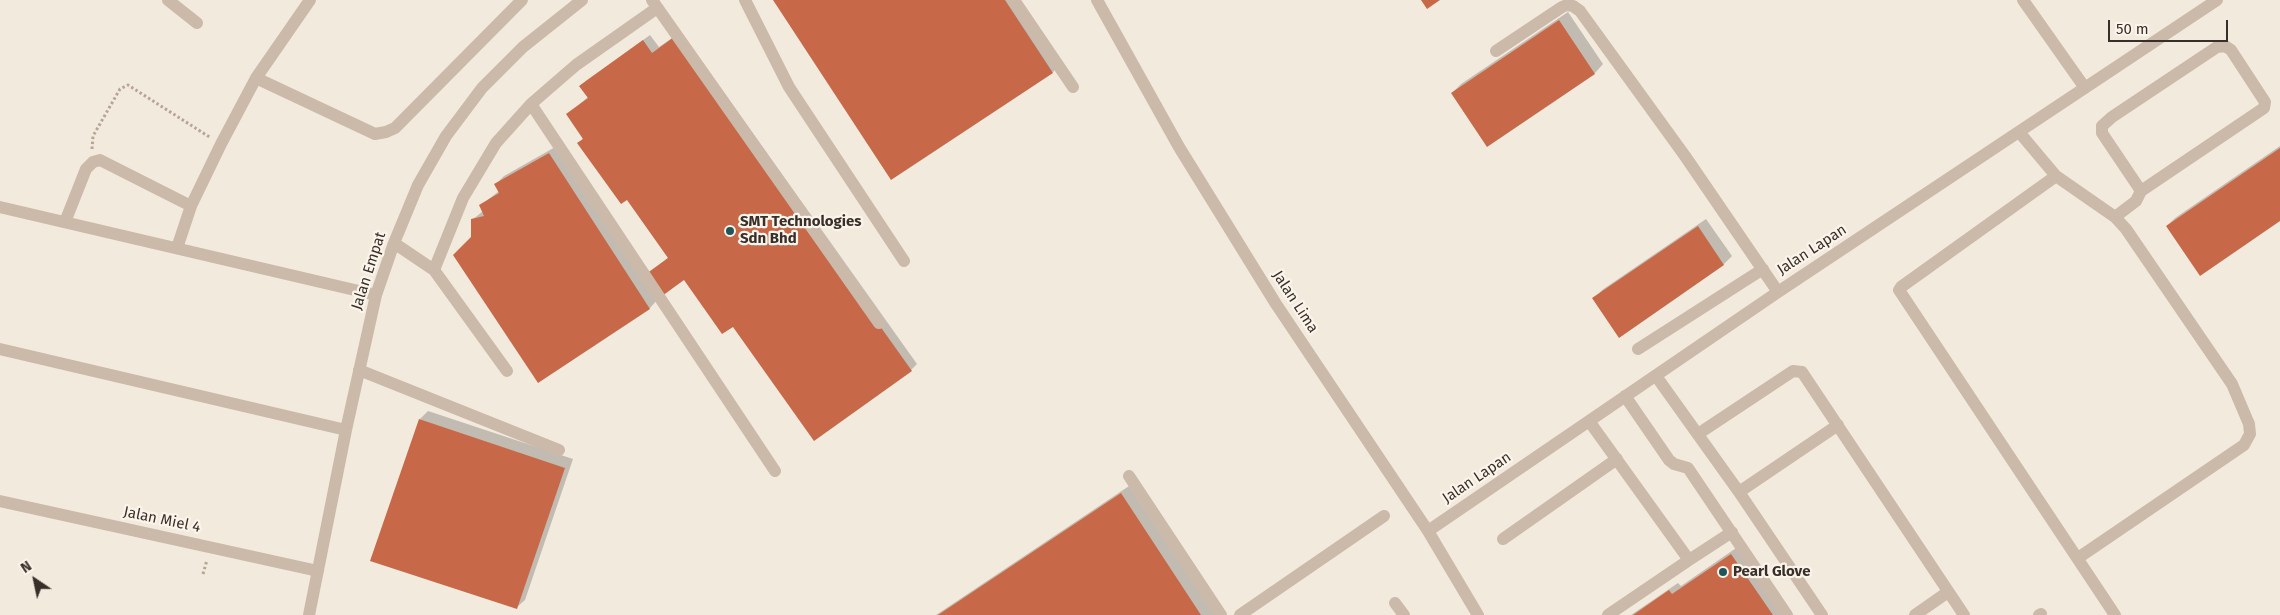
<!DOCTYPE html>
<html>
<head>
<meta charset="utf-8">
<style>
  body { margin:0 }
  #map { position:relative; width:2280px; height:615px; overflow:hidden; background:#f3eade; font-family:"Fira Sans",sans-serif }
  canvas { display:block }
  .north { position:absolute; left:10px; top:555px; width:50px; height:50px; -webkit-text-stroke:4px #faf4eb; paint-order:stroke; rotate:326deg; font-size:14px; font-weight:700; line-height:20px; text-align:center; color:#392f2a }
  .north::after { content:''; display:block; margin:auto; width:18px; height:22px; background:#392f2a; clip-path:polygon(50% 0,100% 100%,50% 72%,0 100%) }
  .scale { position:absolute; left:2108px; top:20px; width:120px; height:22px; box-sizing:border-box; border:2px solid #392f2a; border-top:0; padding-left:6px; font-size:15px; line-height:18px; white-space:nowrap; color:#392f2a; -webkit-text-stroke:4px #faf4eb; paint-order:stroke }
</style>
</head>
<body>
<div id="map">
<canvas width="2280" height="615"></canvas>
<div class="north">N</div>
<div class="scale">50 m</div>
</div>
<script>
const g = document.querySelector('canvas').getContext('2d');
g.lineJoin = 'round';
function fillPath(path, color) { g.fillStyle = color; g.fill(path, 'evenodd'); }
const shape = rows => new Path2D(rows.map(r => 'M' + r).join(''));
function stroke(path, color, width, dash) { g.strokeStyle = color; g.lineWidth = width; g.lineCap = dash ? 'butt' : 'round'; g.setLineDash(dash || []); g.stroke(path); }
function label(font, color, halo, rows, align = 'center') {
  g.font = font + ' "Fira Sans",sans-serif'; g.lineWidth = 4.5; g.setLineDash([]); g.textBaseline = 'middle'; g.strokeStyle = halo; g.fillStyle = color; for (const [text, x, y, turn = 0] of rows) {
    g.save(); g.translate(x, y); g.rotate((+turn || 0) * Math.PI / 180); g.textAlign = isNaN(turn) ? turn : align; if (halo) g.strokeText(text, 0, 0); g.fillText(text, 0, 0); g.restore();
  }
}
fillPath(shape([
  [775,0,1019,0,1061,64,1053,72,892,178],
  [1568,12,1603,64,1595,73,1487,145,1452,93,1461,84],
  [681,32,917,364,911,370,733,325,684,278,648,274,669,257,627,198,579,143,584,137,568,114,588,97,580,86,587,80,650,35,659,47],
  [557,146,658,299,650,308,539,381,473,237,472,220,483,211,481,205,499,191,496,184,504,176],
  [2280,146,2280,220,2167,226,2175,218],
  [1706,219,1732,256,1724,264,1619,336,1594,299,1602,290],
  [428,411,573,459,525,600,516,608,420,419],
  [1129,486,1215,615,936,615],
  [1739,546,1786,615,1631,615,1678,583,1681,586]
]), '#0003');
fillPath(shape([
  [773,0,1005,0,1053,73,891,180],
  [1421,0,1440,0,1427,9],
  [1559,20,1595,74,1487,147,1451,93],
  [674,37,912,371,814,441,733,327,722,334,684,280,662,296,646,274,668,258,627,200,621,204,577,143,583,139,566,114,588,98,579,86,643,40,652,53],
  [2280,148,2280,221,2200,276,2166,226],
  [549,153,650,309,538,383,453,255,471,237,471,219,484,216,479,205,499,193,494,184],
  [1698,226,1724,265,1619,338,1592,298],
  [419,419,565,468,517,609,370,561],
  [1121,493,1201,615,938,615],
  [1731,554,1773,615,1633,615,1669,590,1672,594]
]), '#c76949');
stroke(shape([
  [92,149,93,136,120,89,128,85,211,138],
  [203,574,207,560]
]), '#b7a494', 3, [2.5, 2.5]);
stroke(shape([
  [168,0,197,23],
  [652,0,879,323],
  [745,0,789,87,904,261],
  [1014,0,1073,87],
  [1097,0,1179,147,1276,304,1428,531,1478,615],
  [2023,0,2085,88],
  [1496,51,1562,7,1567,5,1573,6,1580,11,1685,156,1778,292],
  [256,78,375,134,386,132,395,128,522,0],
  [531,104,775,471],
  [2019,132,2056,176,2115,217,2126,229,2232,384,2249,424,2250,434,2244,445,2078,558],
  [2056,176,1901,287,1899,290,2115,615],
  [0,207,376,295],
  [2115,217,2136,201,2141,191,2102,133,2102,126,2112,117,2217,47,2225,46,2231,50,2265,102,2264,108,2141,191],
  [65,222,86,169,93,162,100,160,191,206],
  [394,243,434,270,507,371],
  [177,248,191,206,221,144,256,78,310,0],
  [434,270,463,198,496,143,531,104,576,65,657,8],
  [0,349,346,430],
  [1638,349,1763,269],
  [359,370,559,450],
  [1656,376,1739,492,1822,615],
  [1625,396,1669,460,1674,464,1688,468,1787,615],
  [1589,421,1689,560,1608,615],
  [1698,434,1793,371,1802,372,1964,615],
  [1129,476,1221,615],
  [1739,492,1838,425],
  [0,501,318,571],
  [1428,531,1778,292,2217,0],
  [1503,539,1617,459],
  [1689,560,1732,532],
  [1395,603,1404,615],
  [309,615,346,430,376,295,394,243,418,185,446,136,482,88,523,47,582,0],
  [1240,615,1384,516],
  [1915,615,1948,592],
  [2039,615,2041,614]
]), '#cbbaaa', 12);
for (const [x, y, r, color] of [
  [730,231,5,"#1e565b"],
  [1723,572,5,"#1e565b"]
]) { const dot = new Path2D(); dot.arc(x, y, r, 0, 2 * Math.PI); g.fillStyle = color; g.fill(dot); stroke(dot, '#faf4eb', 2); }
label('bold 15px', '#392f2a', '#faf4eb', [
  ["SMT Technologies",740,222],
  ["Sdn Bhd",740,239],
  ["Pearl Glove",1733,572]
], 'left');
label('15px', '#392f2a', '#faf4eb', [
  ["Jalan Lapan",1812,250,-33],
  ["Jalan Empat",369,271,-72],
  ["Jalan Lima",1295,302,57],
  ["Jalan Lapan",1477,478,-34],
  ["Jalan Miel 4",162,520,12]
]);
</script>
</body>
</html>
